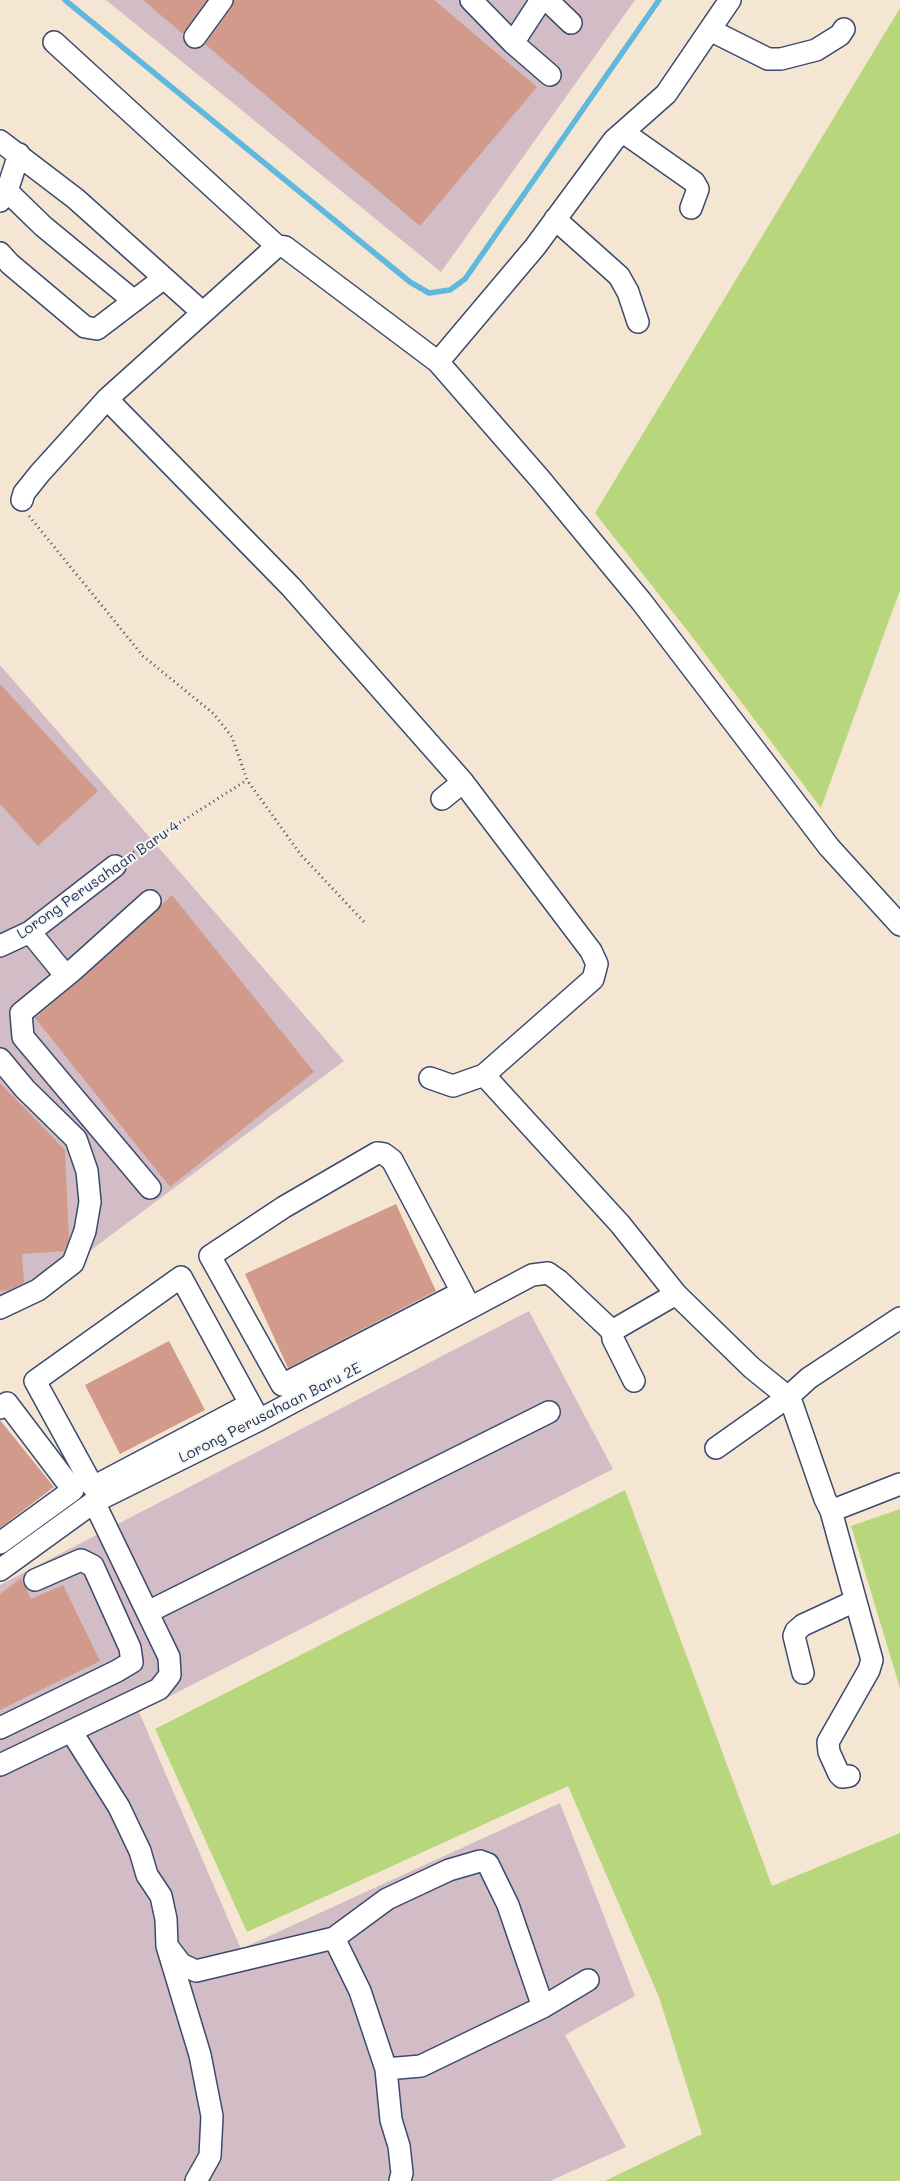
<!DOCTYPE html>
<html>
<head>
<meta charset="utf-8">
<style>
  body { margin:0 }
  canvas { display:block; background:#f4e6d2 }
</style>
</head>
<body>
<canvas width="900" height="2181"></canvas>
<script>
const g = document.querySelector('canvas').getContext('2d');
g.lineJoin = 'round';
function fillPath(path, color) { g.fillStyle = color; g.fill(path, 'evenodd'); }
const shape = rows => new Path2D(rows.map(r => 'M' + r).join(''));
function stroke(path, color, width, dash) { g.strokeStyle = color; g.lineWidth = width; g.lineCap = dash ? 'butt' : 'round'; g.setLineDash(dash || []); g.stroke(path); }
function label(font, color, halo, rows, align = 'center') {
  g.font = font + ' Mali,sans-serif'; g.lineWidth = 4; g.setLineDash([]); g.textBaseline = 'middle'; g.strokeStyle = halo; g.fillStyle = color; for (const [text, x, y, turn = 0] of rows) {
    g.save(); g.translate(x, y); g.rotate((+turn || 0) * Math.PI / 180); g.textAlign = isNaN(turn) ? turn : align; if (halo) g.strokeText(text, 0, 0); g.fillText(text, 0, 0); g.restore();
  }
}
fillPath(shape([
  [106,0,635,0,441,272],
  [0,665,344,1061,0,1318],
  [529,1311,613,1469,139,1712,241,1949,560,1803,635,1996,565,2035,626,2147,550,2181,0,2181,0,1585]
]), '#d2bdc6');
fillPath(shape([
  [900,8,900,590,821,808,690,634,595,513],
  [625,1490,772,1886,900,1833,900,2181,605,2181,702,2134,659,1997,568,1786,247,1932,155,1729],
  [900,1509,900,1688,851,1526]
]), '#b8d77d');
stroke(shape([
  [65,0,410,282,429,293,450,290,465,279,659,0]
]), '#60b8dd', 5.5);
fillPath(shape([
  [143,0,207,0,183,34],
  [234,0,434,0,537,87,420,226,205,44,232,7],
  [0,684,98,791,38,846,0,804],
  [172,895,314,1072,170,1187,35,1018,79,981],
  [0,1083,65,1150,69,1239,64,1251,22,1254,24,1283,9,1290,0,1291],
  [396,1204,436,1291,288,1368,245,1274],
  [169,1341,205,1410,120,1454,85,1385],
  [0,1420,54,1487,0,1528],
  [21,1578,31,1599,63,1585,100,1661,0,1710,0,1594]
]), '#d29a8a');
const minor = shape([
  [471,0,513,43,550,75],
  [547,0,571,23],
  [710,30,768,59,781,59,816,50,840,35,844,29],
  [195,37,222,0],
  [54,42,277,246,285,247,438,362,540,479,641,601,829,847,900,925],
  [513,43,541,0],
  [623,132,694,182,698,189,691,208],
  [0,141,76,199,202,312],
  [7,191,43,226,134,301],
  [0,201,7,191,19,154],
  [555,219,619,276,628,292,638,322],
  [0,253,10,264,85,327,97,329,164,278],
  [438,362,535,247,614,140,666,94,730,0],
  [107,399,291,587,463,782,591,951,597,964,593,979,484,1075,453,1086,430,1078],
  [22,500,24,493,40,473,107,399,277,246],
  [442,799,463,782],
  [30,932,61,970,71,972,150,901],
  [0,946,30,932,115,866],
  [71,972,21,1013,23,1037,150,1188],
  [0,1059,25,1089,76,1139,87,1171,90,1202,85,1231,73,1263,38,1290,0,1308],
  [484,1075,620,1224,676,1294,752,1368,788,1397,792,1404,825,1499,831,1511,872,1660,869,1670,828,1742,829,1752,839,1774,842,1777,849,1776],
  [462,1292,282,1385,210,1256,284,1207,377,1153,384,1154,392,1160,462,1292,470,1308],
  [612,1331,676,1294],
  [250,1404,93,1487,35,1381,181,1277,259,1420],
  [0,1408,7,1403,73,1490,0,1543],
  [716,1448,788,1397,809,1378,900,1318],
  [831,1511,900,1484],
  [0,1570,94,1502,259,1420,532,1275,548,1273,558,1280,612,1331,613,1339,634,1381],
  [148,1612,549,1412],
  [803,1673,794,1636,796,1631,803,1625,855,1601],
  [0,1728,117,1671,132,1662,130,1648,93,1566,81,1560,35,1580],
  [71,1731,119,1807,140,1851,147,1875,161,1896,166,1919,167,1946,200,2055,212,2116,210,2156,196,2181],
  [0,1765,159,1689,170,1675,169,1657,94,1502],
  [168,1947,181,1964,196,1971,334,1938],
  [386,2069,421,2066,543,2007,588,1980],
  [400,2181,402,2173,399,2146,391,2120,386,2069,360,1991,334,1938,387,1899,449,1870,480,1861,488,1864,508,1905,543,2007]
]);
stroke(minor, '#3c4a6f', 24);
stroke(shape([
  [29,516,143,656,214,714,232,737,247,780,301,855,366,924],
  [129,855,247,780]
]), '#3c4a6f', 3, [1, 4]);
stroke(minor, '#fff', 21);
label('15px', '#1b2f5e', '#f6f6f2', [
  ["Lorong Perusahaan Baru 4",98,880,-35],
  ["Lorong Perusahaan Baru 2E",270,1413,-27]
]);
</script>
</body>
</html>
